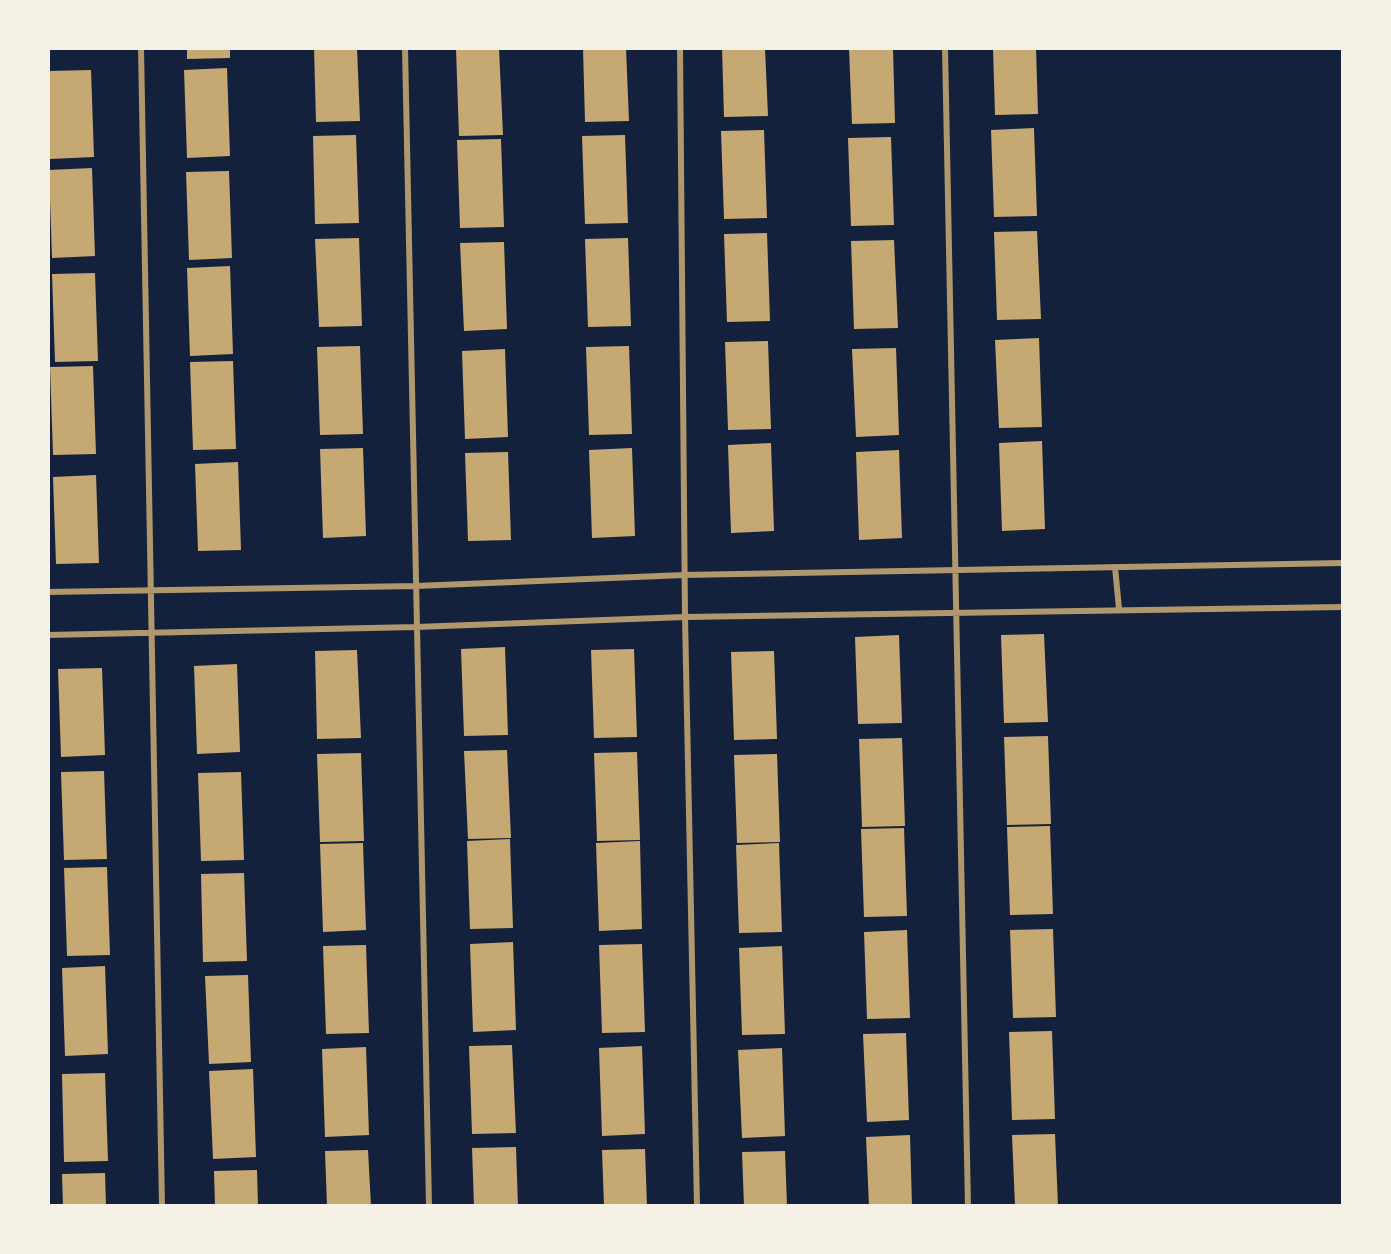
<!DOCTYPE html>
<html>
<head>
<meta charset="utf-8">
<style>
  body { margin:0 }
  #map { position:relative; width:1391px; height:1254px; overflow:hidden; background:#14213d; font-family:"Space Grotesk",sans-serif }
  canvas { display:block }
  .frame { position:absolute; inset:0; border:50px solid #f6f1e7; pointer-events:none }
</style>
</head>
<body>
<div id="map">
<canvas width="1391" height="1254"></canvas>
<div class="frame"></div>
</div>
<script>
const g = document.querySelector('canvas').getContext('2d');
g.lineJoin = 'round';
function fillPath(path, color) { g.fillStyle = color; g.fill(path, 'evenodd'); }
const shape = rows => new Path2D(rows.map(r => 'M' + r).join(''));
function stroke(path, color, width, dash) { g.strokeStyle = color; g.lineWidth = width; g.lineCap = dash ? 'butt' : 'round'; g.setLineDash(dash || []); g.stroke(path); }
fillPath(shape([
  [187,48,230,48,230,58,187,59],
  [314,48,357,48,360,121,316,122],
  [499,48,503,135,459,136,456,49],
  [583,48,626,48,629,121,585,122],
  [722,48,765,48,768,116,724,117],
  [849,48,893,48,895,123,852,124],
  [993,48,1036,48,1038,114,995,115],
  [227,68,230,156,187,158,184,70],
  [91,70,94,157,50,159,48,71],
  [1034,128,1037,216,994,217,991,130],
  [764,130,767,218,724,219,721,131],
  [356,135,359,223,315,224,313,136],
  [625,135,628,223,585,224,582,136],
  [891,137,894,225,851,226,848,138],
  [501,139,504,227,460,228,457,140],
  [92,168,95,256,52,258,49,170],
  [229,171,232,258,189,260,186,172],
  [1037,231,1041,319,997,320,994,232],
  [767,233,770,321,727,322,724,234],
  [359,238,362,326,319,327,315,239],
  [628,238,631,326,588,327,585,239],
  [894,240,898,328,854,329,851,241],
  [504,242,507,329,464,331,460,243],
  [230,266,233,354,190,356,187,268],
  [95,273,98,361,55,362,52,274],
  [1039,338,1042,427,999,428,995,340],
  [768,341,771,429,728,430,725,342],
  [360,346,363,434,320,435,317,347],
  [629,346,632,434,589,435,586,347],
  [896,348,899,435,856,437,852,349],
  [505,349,508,437,465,439,462,351],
  [233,361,236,449,193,450,190,362],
  [93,366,96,454,53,455,50,367],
  [1042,441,1045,529,1002,531,999,443],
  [771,443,774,531,731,533,728,445],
  [363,448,366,536,323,538,320,449],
  [632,448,635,536,592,538,589,450],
  [899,450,902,538,859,540,856,452],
  [508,452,511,540,468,541,465,453],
  [238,462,241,550,198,551,195,464],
  [96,475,99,563,56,564,53,477],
  [1044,634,1048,722,1004,723,1001,635],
  [899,635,902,723,858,724,855,637],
  [505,647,508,735,464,736,461,649],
  [634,649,637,737,594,738,591,650],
  [357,650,361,738,317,739,315,651],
  [774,651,777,739,734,740,731,652],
  [237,664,240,752,197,754,194,666],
  [102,668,105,755,61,757,58,669],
  [1048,736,1051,824,1007,825,1004,737],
  [902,738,905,826,862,827,859,739],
  [507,750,511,838,468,839,464,751],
  [637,752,640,840,597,841,594,753],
  [361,753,364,841,320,842,317,754],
  [777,754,780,842,737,843,734,755],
  [104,771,107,859,64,860,61,772],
  [241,772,244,860,201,861,198,773],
  [1050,826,1053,914,1010,915,1007,827],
  [904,828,907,916,864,917,861,829],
  [510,839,513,928,470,929,467,841],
  [640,841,642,929,599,931,596,843],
  [363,843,366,930,323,932,320,844],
  [779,843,782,932,739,933,736,845],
  [107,867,110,955,67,956,64,868],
  [244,873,247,961,203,962,201,874],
  [1053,929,1056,1017,1013,1018,1010,930],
  [907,930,910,1018,867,1019,864,932],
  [513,942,516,1030,473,1032,470,944],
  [642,944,645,1032,602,1033,599,945],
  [366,945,369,1033,326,1034,323,946],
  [782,946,785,1034,742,1035,739,948],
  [105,966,108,1054,65,1056,62,968],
  [248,975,251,1062,209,1064,205,976],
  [1052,1031,1055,1119,1012,1120,1009,1032],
  [906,1033,909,1120,867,1122,863,1034],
  [512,1045,516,1133,472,1134,469,1046],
  [642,1046,645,1134,602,1136,599,1048],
  [366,1047,369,1135,325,1137,322,1049],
  [782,1048,785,1136,742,1138,738,1050],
  [253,1069,256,1157,213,1159,209,1071],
  [105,1073,108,1161,64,1162,62,1074],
  [1055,1134,1058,1206,1015,1206,1012,1135],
  [910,1135,912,1206,869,1206,866,1137],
  [516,1147,518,1206,474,1206,472,1148],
  [645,1149,647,1206,604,1206,602,1150],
  [368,1150,371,1206,327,1206,325,1151],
  [785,1151,787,1206,744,1206,742,1152],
  [257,1170,258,1206,215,1206,214,1171],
  [105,1173,106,1206,63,1206,62,1174]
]), '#c6a872');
stroke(shape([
  [141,48,162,1206],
  [405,48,429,1206],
  [680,48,685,617,697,1206],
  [945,48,968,1206],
  [1115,567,1119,609],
  [48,592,416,586,684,575,1343,563],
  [48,635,416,627,685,617,1343,607]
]), '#b1986c', 6);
</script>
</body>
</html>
